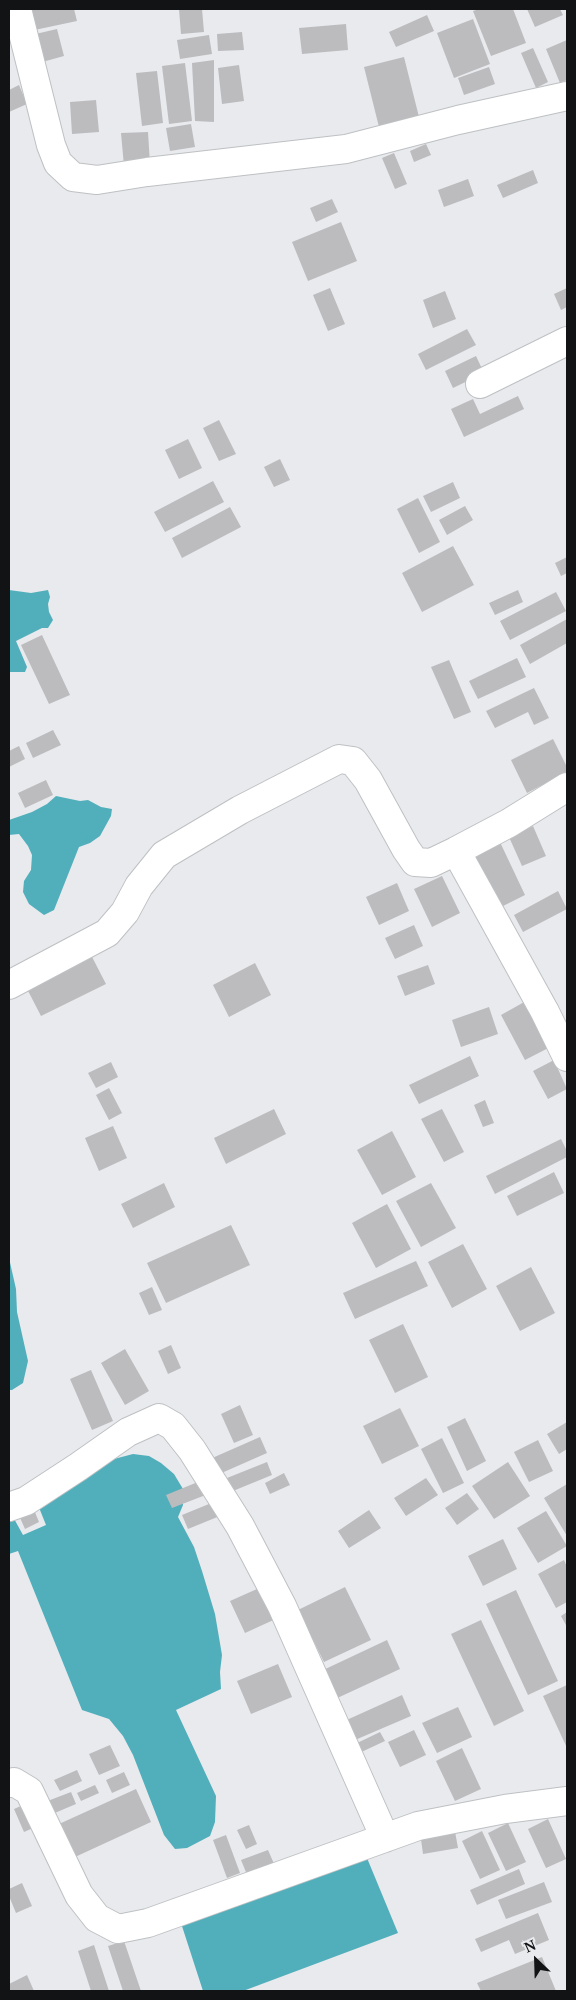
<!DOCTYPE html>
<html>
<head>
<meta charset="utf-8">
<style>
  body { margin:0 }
  #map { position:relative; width:576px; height:2000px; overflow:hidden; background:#e8eaed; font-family:"Noto Serif",serif }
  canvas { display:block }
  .frame { position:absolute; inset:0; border:10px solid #121314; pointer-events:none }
  .north { position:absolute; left:511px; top:1935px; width:50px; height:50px; -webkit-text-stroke:4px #e8eaed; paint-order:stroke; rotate:336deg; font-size:14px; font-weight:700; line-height:20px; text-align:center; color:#121314 }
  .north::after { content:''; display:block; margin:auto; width:18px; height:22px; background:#121314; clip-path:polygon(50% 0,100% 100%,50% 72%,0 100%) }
</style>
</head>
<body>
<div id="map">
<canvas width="576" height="2000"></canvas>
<div class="frame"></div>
<div class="north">N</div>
</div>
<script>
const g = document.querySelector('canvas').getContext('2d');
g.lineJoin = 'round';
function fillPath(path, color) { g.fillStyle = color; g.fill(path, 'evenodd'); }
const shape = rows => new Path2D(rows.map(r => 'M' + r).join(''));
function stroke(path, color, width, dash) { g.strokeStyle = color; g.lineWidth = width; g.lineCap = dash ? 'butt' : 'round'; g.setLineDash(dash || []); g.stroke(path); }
fillPath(shape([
  [9,590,31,593,48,590,50,597,48,604,49,612,53,620,48,628,42,628,16,641,27,667,25,672,9,672],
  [56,796,80,801,88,800,101,807,112,809,111,816,100,836,90,843,79,847,54,910,44,915,29,904,23,892,24,881,31,870,32,855,28,846,19,834,9,835,9,820,32,812,47,804],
  [9,1258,16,1289,17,1312,28,1361,23,1383,12,1390,9,1390],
  [133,1454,149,1456,161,1463,174,1474,183,1489,183,1505,178,1517,194,1547,202,1571,215,1614,222,1655,220,1672,221,1689,176,1710,216,1796,215,1822,210,1836,187,1848,175,1849,164,1835,133,1755,123,1736,109,1719,82,1710,18,1551,9,1554,9,1518,12,1515,23,1535,46,1525,38,1505,88,1472,114,1459],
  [367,1858,398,1933,243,1991,203,1991,181,1923]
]), '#51afbc');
fillPath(shape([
  [20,9,74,9,77,21,25,32],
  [179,9,202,9,204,32,181,34],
  [479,9,513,9,526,43,491,56,473,11],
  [527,9,560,9,563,15,535,27],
  [427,15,434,31,396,47,389,32],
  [473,19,490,64,454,78,437,33],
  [346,24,348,50,302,54,299,28],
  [57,29,64,56,35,64,27,36],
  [242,32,244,50,218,51,217,34],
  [209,35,212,54,180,59,177,40],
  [567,40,567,80,560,83,546,49],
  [533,48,548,82,536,88,521,53],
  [404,57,419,117,379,127,364,67],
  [214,60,214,122,195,121,192,63],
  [185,63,192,121,169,124,162,66],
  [239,65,244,101,222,104,218,68],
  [489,67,495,84,464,95,458,78],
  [157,71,163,123,142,126,136,73],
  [19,85,27,104,9,112,9,90],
  [96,100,99,132,72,134,70,102],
  [191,124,195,147,170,151,166,128],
  [148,132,150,164,124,166,121,133],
  [426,144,431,155,414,162,410,151],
  [394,153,407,184,395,189,382,158],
  [533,170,538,183,503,198,497,185],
  [468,179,474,196,444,207,438,190],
  [332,199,338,212,316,222,310,208],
  [341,222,357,261,308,281,292,242],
  [330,288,345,324,328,331,313,295],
  [567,288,567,307,561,310,554,294],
  [445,291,456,319,433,328,423,300],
  [467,329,476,345,426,370,418,354],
  [476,356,484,373,453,388,445,371],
  [518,396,524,409,464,437,451,409,473,399,480,414],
  [219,420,236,454,219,461,203,428],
  [188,439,202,468,179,479,165,450],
  [280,459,290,480,274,487,264,467],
  [213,481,224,502,165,532,154,512],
  [453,482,460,498,431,512,423,496],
  [418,498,440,542,419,553,397,509],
  [465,506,473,520,447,535,439,520],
  [230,507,241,527,182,558,172,538],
  [453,546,474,585,422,612,402,573],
  [567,557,567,573,561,576,555,563],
  [518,590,523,602,495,615,489,603],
  [556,592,566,611,510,640,500,621],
  [567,619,567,643,530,664,520,645],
  [42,635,70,695,49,704,21,645],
  [517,658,526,677,478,699,469,681],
  [449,660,471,712,454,719,431,667],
  [534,688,549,718,534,725,528,712,495,728,486,711],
  [53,730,61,745,33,758,26,743],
  [553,739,567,767,567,772,527,793,511,760],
  [19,746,25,759,9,767,9,751],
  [46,780,53,795,25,808,18,793],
  [533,826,546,856,522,866,509,837],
  [499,840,525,895,499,908,472,853],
  [442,876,460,913,432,927,414,889],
  [397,883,409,911,379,925,366,897],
  [558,891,567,909,523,932,514,915],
  [414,925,423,946,395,959,385,938],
  [90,953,106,984,41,1016,25,985],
  [255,963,271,995,229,1017,213,985],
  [428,965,435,984,405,996,397,976],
  [535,996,560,1042,525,1060,501,1015],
  [489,1007,498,1034,461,1047,452,1020],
  [470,1056,479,1076,419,1104,409,1085],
  [554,1060,567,1089,548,1099,533,1071],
  [111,1062,118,1077,96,1088,88,1073],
  [109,1088,122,1113,109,1120,96,1095],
  [485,1100,494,1123,483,1127,474,1105],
  [274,1109,286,1134,226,1164,214,1138],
  [442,1109,464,1152,444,1162,421,1119],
  [113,1126,127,1158,99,1171,85,1138],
  [392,1131,416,1177,382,1195,357,1150],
  [561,1139,567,1151,567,1157,495,1194,486,1176],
  [554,1172,564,1193,517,1216,507,1196],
  [164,1183,175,1207,133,1228,121,1204],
  [431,1183,456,1228,421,1247,396,1201],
  [387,1204,411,1249,376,1268,352,1223],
  [231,1225,250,1265,166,1303,147,1263],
  [463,1244,487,1289,452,1308,428,1262],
  [416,1261,428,1286,355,1319,343,1293],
  [531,1267,555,1313,520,1331,496,1286],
  [152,1287,162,1310,149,1315,139,1293],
  [403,1324,428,1377,395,1393,369,1340],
  [171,1345,181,1368,168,1374,158,1351],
  [125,1349,149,1391,125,1405,101,1363],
  [91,1370,113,1421,92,1430,70,1379],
  [240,1405,253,1435,234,1443,221,1414],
  [400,1408,419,1446,382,1464,363,1426],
  [465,1418,486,1461,467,1471,447,1427],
  [567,1422,567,1449,559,1454,547,1434],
  [260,1437,267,1453,217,1475,210,1459],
  [442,1438,464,1483,443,1493,421,1449],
  [538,1440,553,1471,529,1482,514,1452],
  [267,1462,272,1475,228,1493,222,1480],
  [508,1462,530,1496,494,1519,472,1486],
  [284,1473,290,1485,270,1494,265,1483],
  [210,1477,216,1491,172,1508,166,1495],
  [426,1478,438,1495,406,1516,394,1498],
  [567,1484,567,1536,544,1498],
  [467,1493,479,1509,457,1525,445,1508],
  [226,1497,232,1511,188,1529,182,1515],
  [32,1505,39,1522,25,1529,17,1511],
  [369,1510,381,1528,349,1548,338,1531],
  [546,1511,567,1546,538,1563,517,1528],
  [503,1539,517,1569,483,1586,468,1556],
  [564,1560,567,1567,567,1602,556,1608,538,1574],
  [266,1585,280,1617,245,1633,230,1601],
  [345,1587,371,1640,324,1662,298,1610],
  [516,1590,558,1681,528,1695,486,1604],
  [567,1612,567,1627,561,1616],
  [481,1620,524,1711,494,1726,451,1634],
  [387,1640,400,1669,333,1700,319,1672],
  [278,1664,292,1697,251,1714,237,1681],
  [567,1685,567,1748,543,1696],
  [402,1695,411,1716,348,1743,340,1723],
  [458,1707,472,1737,437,1753,422,1723],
  [414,1730,426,1755,400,1767,388,1742],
  [380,1732,385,1741,355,1755,351,1746],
  [110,1745,120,1766,99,1775,89,1754],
  [462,1748,481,1789,455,1801,436,1761],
  [77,1770,82,1781,60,1791,54,1780],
  [124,1772,130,1785,112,1793,106,1780],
  [95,1785,99,1793,81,1801,77,1793],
  [136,1789,151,1822,75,1857,59,1824],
  [71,1792,76,1804,50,1815,45,1802],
  [30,1802,40,1825,24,1832,14,1809],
  [548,1819,566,1859,546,1868,528,1829],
  [508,1823,526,1862,506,1871,488,1833],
  [249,1825,257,1844,246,1849,237,1830],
  [454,1826,458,1848,423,1854,420,1832],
  [482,1831,500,1870,480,1879,462,1841],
  [226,1835,240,1873,227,1878,213,1840],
  [268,1850,275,1866,248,1877,241,1860],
  [519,1869,525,1884,477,1905,470,1890],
  [544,1882,552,1902,506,1919,498,1900],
  [22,1883,32,1906,16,1913,9,1896,9,1889],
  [538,1913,549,1940,515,1954,509,1940,481,1952,475,1939],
  [124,1941,141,1991,123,1991,108,1946],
  [94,1945,109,1991,91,1991,78,1951],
  [542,1957,556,1991,481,1991,477,1983],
  [27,1975,34,1991,9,1991,9,1984]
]), '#bcbcbf');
const minor = shape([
  [17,9,51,145,58,163,73,177,97,180,147,172,346,149,458,120,567,96],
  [480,384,567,341],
  [456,851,545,1012,567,1057],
  [9,985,107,933,125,912,139,886,164,855,240,810,339,759,353,761,368,780,406,849,415,862,431,863,456,851,509,823,567,787],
  [9,1507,26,1501,78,1467,128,1432,159,1418,173,1426,192,1450,240,1526,282,1606,385,1838],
  [9,1783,14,1782,29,1791,79,1895,97,1918,118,1929,148,1923,418,1826,505,1809,567,1801]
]);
stroke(minor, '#bec1c3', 30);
stroke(minor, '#fff', 28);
</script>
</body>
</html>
